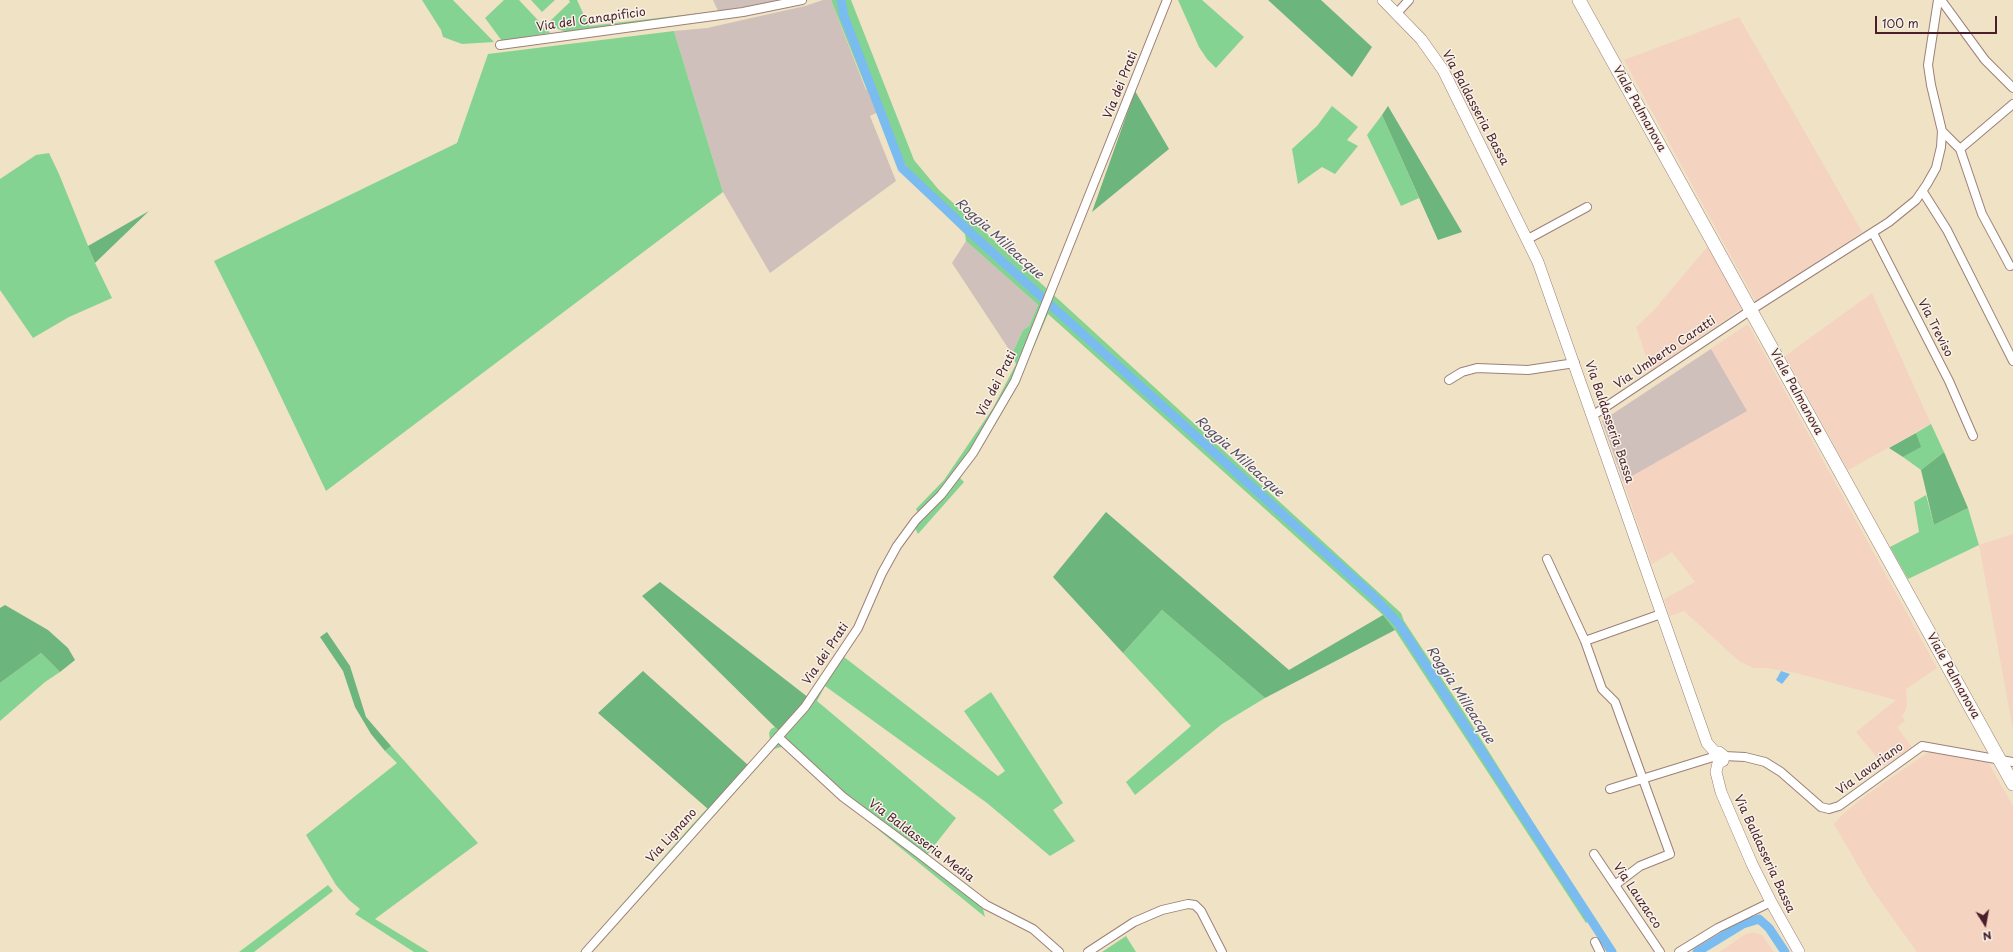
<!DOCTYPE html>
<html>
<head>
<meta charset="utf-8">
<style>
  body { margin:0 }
  #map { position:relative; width:2013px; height:952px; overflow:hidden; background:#f0e2c5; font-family:"Playpen Sans",sans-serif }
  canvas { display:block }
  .north { position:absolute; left:1965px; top:904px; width:40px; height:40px; -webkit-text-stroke:3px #f7f3e8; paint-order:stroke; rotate:169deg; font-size:11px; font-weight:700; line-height:16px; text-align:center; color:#4a1f2b }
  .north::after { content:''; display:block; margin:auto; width:14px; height:18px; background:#4a1f2b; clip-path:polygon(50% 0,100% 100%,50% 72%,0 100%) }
  .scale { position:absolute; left:1875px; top:16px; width:122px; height:18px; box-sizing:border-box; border:2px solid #4a1f2b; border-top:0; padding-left:5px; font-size:12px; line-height:14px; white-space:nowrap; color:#4a1f2b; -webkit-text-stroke:3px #f7f3e8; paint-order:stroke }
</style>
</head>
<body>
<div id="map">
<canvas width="2013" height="952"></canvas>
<div class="north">N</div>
<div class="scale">100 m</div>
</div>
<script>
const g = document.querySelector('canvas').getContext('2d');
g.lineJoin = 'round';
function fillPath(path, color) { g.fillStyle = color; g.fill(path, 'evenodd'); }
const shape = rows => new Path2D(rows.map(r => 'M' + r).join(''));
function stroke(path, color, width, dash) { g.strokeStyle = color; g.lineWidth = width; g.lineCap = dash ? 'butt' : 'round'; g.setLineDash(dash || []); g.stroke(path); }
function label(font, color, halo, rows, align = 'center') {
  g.font = font + ' "Playpen Sans",sans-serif'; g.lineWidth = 3; g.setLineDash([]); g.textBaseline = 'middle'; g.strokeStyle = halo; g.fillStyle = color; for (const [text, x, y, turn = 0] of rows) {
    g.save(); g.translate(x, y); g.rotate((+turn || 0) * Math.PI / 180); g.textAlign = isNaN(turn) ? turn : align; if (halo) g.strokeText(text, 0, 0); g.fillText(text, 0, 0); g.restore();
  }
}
fillPath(shape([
  [1739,17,1862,232,1756,302,1624,60],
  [1709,245,1742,308,1651,371,1636,327,1653,311],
  [1872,293,1931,424,1848,470,1785,356],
  [1748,324,1937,668,1906,689,1907,705,1905,712,1902,715,1905,721,1897,727,1912,747,1884,766,1856,732,1896,700,1796,673,1766,668,1753,668,1739,661,1684,611,1670,616,1664,599,1695,582,1672,552,1652,564,1602,421],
  [2013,534,2013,730,1979,545],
  [1930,751,1988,762,2013,806,2013,952,1917,952,1871,888,1834,824,1843,814,1868,794],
  [1753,932,1762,935,1774,952,1719,952,1746,934]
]), '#f4d3c0');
fillPath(shape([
  [713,0,789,0,718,11],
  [823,0,831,0,866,90,869,89,878,112,870,116,896,181,770,273,723,192,674,31,707,28,805,6],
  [966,241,1038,305,1029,326,1023,330,1012,354,952,263],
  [1711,349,1747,411,1623,481,1602,421]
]), '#d0c0bc');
fillPath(shape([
  [422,0,453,0,494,42,462,44,443,37,441,30],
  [504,0,519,0,550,33,502,41,485,18],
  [531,0,555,0,542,12],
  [569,0,577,0,589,26,718,11,575,33,566,32,558,29,550,21,570,2],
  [831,0,851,0,914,160,939,190,1401,613,1404,621,1464,712,1593,918,1586,923,1395,630,1383,615,1048,314,1015,390,996,423,960,478,964,482,918,534,915,528,899,550,885,574,869,614,844,657,998,776,1005,771,964,711,991,692,1063,803,1053,810,1075,841,1050,856,987,803,825,686,817,701,956,818,926,856,981,901,985,917,826,787,785,749,781,747,774,749,592,952,580,952,691,826,770,740,769,733,771,729,775,727,778,730,804,705,858,621,918,513,916,509,944,480,993,408,1016,364,1012,354,1023,330,1029,326,1038,305,966,241,965,234,904,174,909,171,900,155,875,87,867,90],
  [1178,0,1202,0,1244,37,1216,68,1207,59,1199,47],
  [674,31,723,192,326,491,262,357,214,261,457,143,488,54],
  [1332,106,1358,127,1347,140,1358,146,1335,174,1322,167,1298,184,1292,149,1317,126],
  [1382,115,1419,198,1401,206,1367,135],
  [49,153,59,174,95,263,112,298,69,317,33,338,0,290,0,179,36,155],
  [1931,424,1944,452,1921,470,1903,457,1920,447,1916,433],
  [1926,495,1934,525,1968,508,1979,545,1908,579,1890,547,1919,532,1914,502],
  [1162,610,1265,698,1222,724,1135,795,1126,782,1191,726,1123,653],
  [41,653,60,672,45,682,0,721,0,683],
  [391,746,478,843,375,919,429,952,414,952,355,914,360,909,349,900,336,885,306,835,397,763,385,751],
  [328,885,333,891,254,952,239,952],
  [1126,936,1136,952,1102,952]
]), '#85d392');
fillPath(shape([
  [1268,0,1321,0,1372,47,1352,77],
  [1135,91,1169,149,1092,212],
  [1388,106,1462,232,1438,240,1382,115],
  [149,211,95,263,88,246],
  [1916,433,1921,447,1903,457,1889,448],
  [1944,452,1968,508,1934,525,1921,470],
  [1106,512,1289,670,1383,615,1395,630,1265,698,1162,610,1123,653,1053,577],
  [660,582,809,698,779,731,642,596],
  [5,605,48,630,68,648,75,660,60,672,41,653,0,683,0,608],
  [327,632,350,666,366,717,391,746,385,751,371,734,355,707,343,671,320,637],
  [643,671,748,765,708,809,598,713]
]), '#6cb57c');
fillPath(shape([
  [1781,671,1790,674,1782,684,1776,680]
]), '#7abcef');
stroke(shape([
  [841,0,844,16,902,168,973,235,1372,595,1399,624,1612,952],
  [1697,952,1743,924,1759,919,1769,928,1785,952]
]), '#7abcef', 9);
const minor = shape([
  [1941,0,1985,60,2013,88],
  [1397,13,1409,0],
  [500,45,743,12,802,0],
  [1942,131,1960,149,1982,214,2010,266],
  [1960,149,2013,104],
  [1923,192,1947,230,2013,361],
  [1873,233,1949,381,1973,436],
  [1528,239,1587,207],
  [1449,380,1462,372,1477,368,1528,370,1575,363],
  [1592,416,1751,310,1889,222,1916,200,1927,184,1936,168,1941,147,1942,131,1931,85,1928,65,1938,0],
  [1547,559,1585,641],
  [778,737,843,797,917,852,986,905,1033,929,1059,952],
  [1724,756,1745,757,1765,762,1781,772,1821,807,1829,809,1839,806,1922,746,2013,762],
  [1610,789,1713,757],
  [1594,854,1660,952],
  [1615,885,1640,866,1670,854,1615,702,1602,689,1585,641,1661,614],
  [1595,942,1600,952],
  [586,952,805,707,858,628,882,573,897,546,916,520,941,495,973,453,1015,381,1167,0],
  [1088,952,1134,922,1162,910,1188,904,1195,905,1201,911,1222,952],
  [1679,952,1718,928,1771,902]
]);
const tertiary = shape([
  [1383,0,1421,39,1443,70,1538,262,1707,743,1715,752,1719,752,1724,756,1723,761,1718,763,1716,772,1721,792,1752,864,1771,902,1799,952]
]);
const primary = shape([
  [1579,0,2013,784]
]);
stroke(minor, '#9d8078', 10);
stroke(tertiary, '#9d8078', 12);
stroke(primary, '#9d8078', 14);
stroke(minor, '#fff', 8);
stroke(tertiary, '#fff', 11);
stroke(primary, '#fff', 13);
label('12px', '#4a1f2b', '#f7f3e8', [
  ["Via del Canapificio",591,20,-8],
  ["Via dei Prati",1121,85,-68],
  ["Via Baldasseria Bassa",1475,108,62],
  ["Viale Palmanova",1639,109,61],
  ["Via Treviso",1935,328,63],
  ["Via Umberto Caratti",1665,353,-34],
  ["Via dei Prati",997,384,-63],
  ["Viale Palmanova",1796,392,61],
  ["Via Baldasseria Bassa",1609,422,71],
  ["Via dei Prati",826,654,-56],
  ["Viale Palmanova",1953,676,61],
  ["Via Lavariano",1870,769,-36],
  ["Via Lignano",672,836,-48],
  ["Via Baldasseria Media",921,841,37],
  ["Via Baldasseria Bassa",1764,854,65],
  ["Via Lauzacco",1637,896,56]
]);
label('italic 13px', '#584e66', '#f7f3e8', [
  ["Roggia Milleacque",999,239,42],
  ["Roggia Milleacque",1239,457,42],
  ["Roggia Milleacque",1460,695,57]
]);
</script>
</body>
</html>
